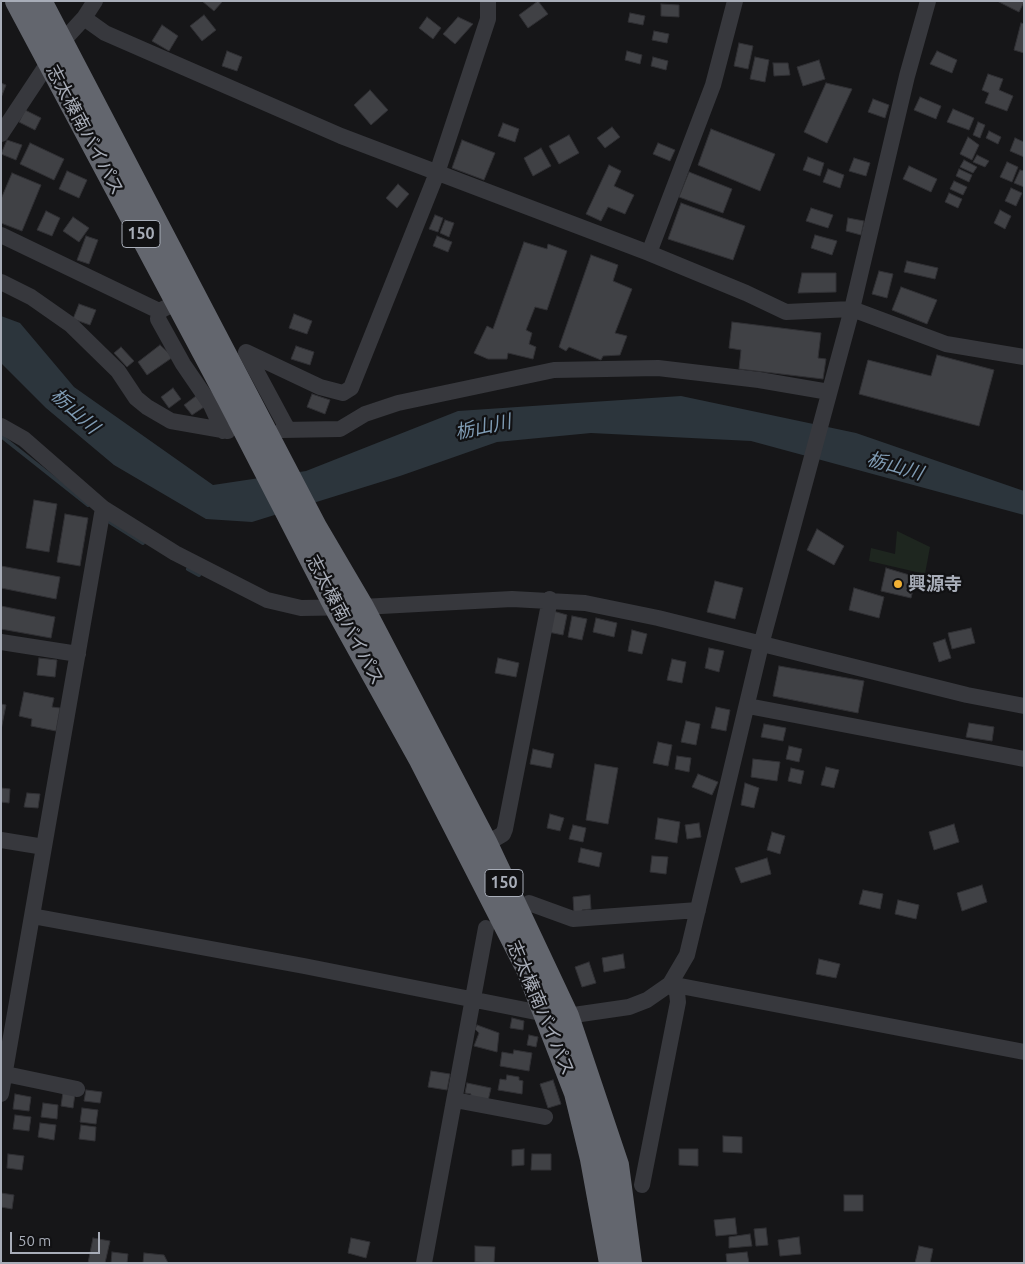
<!DOCTYPE html>
<html>
<head>
<meta charset="utf-8">
<style>
  body { margin:0 }
  #map { position:relative; width:1025px; height:1264px; overflow:hidden; background:#161618; font-family:Ubuntu,sans-serif }
  canvas { display:block }
  .frame { position:absolute; inset:0; border:2px solid #a8adb8; pointer-events:none }
  .scale { position:absolute; left:10px; top:1232px; width:90px; height:22px; box-sizing:border-box; border:2px solid #a8adb8; border-top:0; padding-left:6px; font-size:15px; line-height:18px; white-space:nowrap; color:#a8adb8; -webkit-text-stroke:4px #111113; paint-order:stroke }
</style>
</head>
<body>
<div id="map">
<canvas width="1025" height="1264"></canvas>
<div class="frame"></div>
<div class="scale">50 m</div>
</div>
<script>
const g = document.querySelector('canvas').getContext('2d');
g.lineJoin = 'round';
function fillPath(path, color) { g.fillStyle = color; g.fill(path, 'evenodd'); }
const shape = rows => new Path2D(rows.map(r => 'M' + r).join(''));
function stroke(path, color, width, dash) { g.strokeStyle = color; g.lineWidth = width; g.lineCap = dash ? 'butt' : 'round'; g.setLineDash(dash || []); g.stroke(path); }
function label(font, color, halo, rows, align = 'center') {
  g.font = font + ' Ubuntu,"Noto Sans JP",sans-serif'; g.lineWidth = 4.5; g.setLineDash([]); g.textBaseline = 'middle'; g.strokeStyle = halo; g.fillStyle = color; for (const [text, x, y, turn = 0] of rows) {
    g.save(); g.translate(x, y); g.rotate((+turn || 0) * Math.PI / 180); g.textAlign = isNaN(turn) ? turn : align; if (halo) g.strokeText(text, 0, 0); g.fillText(text, 0, 0); g.restore();
  }
}
fillPath(shape([
  [897,531,930,547,925,574,869,561,871,548,895,554]
]), '#1e261f');
fillPath(shape([
  [1,316,20,323,74,387,213,485,306,471,458,411,681,396,856,433,1024,491,1024,515,751,441,591,433,497,442,400,476,252,522,206,519,114,465,46,408,1,363]
]), '#2c353c');
stroke(shape([
  [1,436,88,505],
  [105,519,143,543],
  [188,569,199,575]
]), '#2c353c', 4);
const building = shape([
  [202,1,221,1,222,2,214,11,202,1],
  [538,1,548,14,528,28,519,15,538,1],
  [997,1,1024,1,1024,2,1019,12,997,1],
  [661,4,679,5,679,17,661,16,661,4],
  [630,13,645,16,643,25,628,22,630,13],
  [204,15,216,30,202,41,190,26,204,15],
  [427,17,441,28,433,39,419,28,427,17],
  [458,17,473,24,455,44,443,34,458,17],
  [1021,23,1024,24,1024,53,1014,50,1021,23],
  [162,25,178,36,169,51,152,41,162,25],
  [654,31,669,34,667,43,652,40,654,31],
  [739,43,753,46,748,69,734,66,739,43],
  [227,51,242,57,237,71,222,66,227,51],
  [627,51,642,55,640,64,625,60,627,51],
  [937,51,957,60,952,73,930,64,937,51],
  [653,57,668,61,666,70,651,66,653,57],
  [755,57,769,60,765,82,750,79,755,57],
  [819,60,825,79,803,86,797,67,819,60],
  [773,63,788,63,790,75,774,76,773,63],
  [988,74,1003,79,999,90,1013,96,1007,111,985,103,989,93,982,90,988,74],
  [1,83,6,85,1,98,1,83],
  [826,83,852,89,827,143,804,132,826,83],
  [370,90,388,110,371,125,354,105,370,90],
  [920,97,941,106,936,119,914,110,920,97],
  [873,99,889,105,885,118,868,112,873,99],
  [953,109,974,118,969,130,947,122,953,109],
  [25,110,41,118,35,130,19,122,25,110],
  [978,122,985,125,980,138,973,135,978,122],
  [503,123,519,129,515,142,498,136,503,123],
  [612,127,620,137,605,148,597,138,612,127],
  [711,129,775,154,760,191,698,165,711,129],
  [989,131,1001,137,998,144,986,138,989,131],
  [569,135,579,153,559,164,549,146,569,135],
  [968,137,979,145,972,160,960,154,968,137],
  [1015,138,1024,142,1024,157,1010,151,1015,138],
  [7,140,22,145,16,160,1,154,7,140],
  [462,140,495,153,484,180,452,168,462,140],
  [30,143,64,159,54,180,20,164,30,143],
  [658,143,675,150,670,161,653,154,658,143],
  [541,148,551,166,533,176,524,158,541,148],
  [977,155,989,161,985,167,973,162,977,155],
  [808,157,824,163,820,176,803,170,808,157],
  [854,158,870,163,866,176,849,171,854,158],
  [964,160,977,167,973,173,960,167,964,160],
  [1007,162,1018,167,1012,182,1000,177,1007,162],
  [609,165,621,171,614,186,634,195,625,214,608,207,601,221,586,214,609,165],
  [909,166,937,179,931,192,903,179,909,166],
  [828,169,844,175,840,188,823,182,828,169],
  [959,169,972,175,969,182,956,176,959,169],
  [1020,170,1024,171,1024,187,1014,183,1020,170],
  [67,171,87,180,79,198,59,189,67,171],
  [689,172,732,189,723,213,679,197,689,172],
  [12,173,41,185,22,231,1,223,1,199,12,173],
  [954,181,967,187,963,195,950,189,954,181],
  [398,184,409,194,397,208,386,198,398,184],
  [1011,188,1022,193,1016,206,1005,201,1011,188],
  [949,193,962,199,958,208,945,202,949,193],
  [681,203,745,226,733,260,668,239,681,203],
  [811,208,833,215,828,228,806,221,811,208],
  [1000,210,1011,216,1005,229,994,223,1000,210],
  [46,211,60,218,52,236,37,230,46,211],
  [435,215,443,218,438,232,429,229,435,215],
  [73,217,89,228,79,242,63,231,73,217],
  [848,218,864,221,861,235,846,231,848,218],
  [445,220,454,223,449,237,440,233,445,220],
  [815,235,837,241,832,255,811,248,815,235],
  [86,236,98,240,89,264,77,260,86,236],
  [437,236,452,242,448,252,433,246,437,236],
  [524,242,547,249,548,244,567,251,547,310,535,307,526,330,532,333,529,344,536,347,533,359,508,353,507,359,488,359,474,353,487,326,493,329,524,242],
  [591,255,618,265,613,281,632,289,615,333,627,336,620,355,603,356,601,360,569,347,566,351,559,347,591,255],
  [907,261,938,268,935,279,904,272,907,261],
  [879,271,893,274,887,298,872,294,879,271],
  [802,273,836,273,836,292,798,293,802,273],
  [901,287,937,300,927,324,892,310,901,287],
  [79,304,96,310,90,325,73,319,79,304],
  [294,314,312,321,307,334,289,328,294,314],
  [732,322,821,333,818,358,826,359,823,379,739,369,741,350,729,348,732,322],
  [160,345,173,357,147,375,138,362,160,345],
  [296,346,314,352,310,365,291,359,296,346],
  [121,347,134,361,127,367,114,353,121,347],
  [937,355,994,370,979,426,859,394,868,360,931,376,937,355],
  [173,388,181,399,169,408,161,397,173,388],
  [312,394,330,400,325,414,307,407,312,394],
  [196,396,204,407,192,415,184,405,196,396],
  [34,500,57,504,49,552,26,548,34,500],
  [65,514,88,518,80,566,57,562,65,514],
  [817,529,844,546,834,565,807,550,817,529],
  [1,566,60,577,56,599,1,588,1,566],
  [886,568,916,577,911,598,881,591,886,568],
  [715,581,743,588,735,619,707,612,715,581],
  [854,588,884,597,879,618,849,610,854,588],
  [1,606,55,617,51,638,1,629,1,606],
  [553,611,567,615,563,635,548,632,553,611],
  [572,616,587,619,582,640,568,637,572,616],
  [596,618,617,623,614,637,593,632,596,618],
  [971,628,975,643,952,649,948,633,971,628],
  [632,630,647,634,642,654,628,651,632,630],
  [945,639,951,658,939,662,933,643,945,639],
  [709,648,724,651,719,672,705,668,709,648],
  [39,658,57,660,55,677,37,675,39,658],
  [498,658,519,663,516,677,495,673,498,658],
  [672,659,686,662,682,683,667,680,672,659],
  [779,666,864,681,858,713,773,696,779,666],
  [24,692,54,698,52,707,60,708,56,731,31,726,32,719,19,716,24,692],
  [1,704,6,705,1,730,1,704],
  [716,707,730,710,726,731,711,728,716,707],
  [686,721,700,724,696,745,681,742,686,721],
  [969,723,994,727,992,741,966,737,969,723],
  [764,724,786,728,783,741,761,737,764,724],
  [658,742,672,745,668,766,653,763,658,742],
  [789,746,802,749,799,762,786,759,789,746],
  [533,749,554,754,551,768,530,764,533,749],
  [677,756,691,758,689,772,675,769,677,756],
  [753,759,780,762,777,781,751,777,753,759],
  [595,764,618,768,608,824,586,820,595,764],
  [826,767,839,770,834,788,821,785,826,767],
  [791,768,804,771,801,784,788,781,791,768],
  [698,774,718,782,712,795,692,787,698,774],
  [745,783,759,788,754,808,741,805,745,783],
  [1,788,10,789,9,803,1,802,1,788],
  [27,793,40,794,38,808,24,807,27,793],
  [550,814,564,818,560,831,547,828,550,814],
  [658,818,680,822,677,843,655,839,658,818],
  [699,823,701,837,687,839,685,825,699,823],
  [954,824,959,842,934,850,929,832,954,824],
  [573,825,586,828,583,842,569,839,573,825],
  [772,832,785,836,780,854,767,850,772,832],
  [581,848,602,853,599,867,578,862,581,848],
  [652,856,668,857,666,874,650,872,652,856],
  [767,858,771,874,741,883,735,868,767,858],
  [982,885,987,902,962,911,957,893,982,885],
  [863,890,883,894,880,909,859,904,863,890],
  [590,895,591,909,582,910,582,914,574,914,573,897,590,895],
  [898,900,919,905,916,919,895,914,898,900],
  [623,954,625,968,604,972,602,958,623,954],
  [819,959,840,964,836,978,816,974,819,959],
  [589,962,596,983,582,987,575,967,589,962],
  [512,1018,524,1021,523,1030,510,1028,512,1018],
  [477,1025,499,1033,497,1052,474,1046,479,1033,475,1029,477,1025],
  [529,1035,538,1037,536,1047,527,1045,529,1035],
  [514,1050,532,1053,529,1071,500,1066,502,1052,513,1054,514,1050],
  [431,1071,450,1074,447,1090,428,1087,431,1071],
  [507,1075,519,1077,519,1080,523,1081,522,1094,498,1090,500,1079,506,1080,507,1075],
  [553,1080,561,1104,548,1108,540,1084,553,1080],
  [467,1083,491,1088,488,1101,470,1097,471,1094,465,1093,467,1083],
  [86,1090,102,1092,100,1103,84,1101,86,1090],
  [63,1092,75,1094,73,1108,61,1106,63,1092],
  [15,1094,31,1097,29,1111,13,1109,15,1094],
  [43,1103,58,1105,57,1119,41,1117,43,1103],
  [82,1108,98,1110,96,1124,80,1122,82,1108],
  [15,1115,31,1117,29,1131,13,1129,15,1115],
  [40,1123,56,1125,54,1140,38,1137,40,1123],
  [81,1125,96,1127,95,1141,79,1139,81,1125],
  [723,1136,742,1137,742,1153,723,1152,723,1136],
  [524,1149,524,1165,512,1166,512,1150,524,1149],
  [679,1149,698,1149,698,1166,679,1165,679,1149],
  [8,1154,24,1156,22,1170,7,1168,8,1154],
  [532,1154,551,1154,551,1170,531,1170,532,1154],
  [1,1193,14,1195,12,1209,1,1207,1,1193],
  [844,1195,863,1195,863,1211,844,1211,844,1195],
  [735,1218,737,1234,716,1236,714,1220,735,1218],
  [766,1228,768,1245,756,1246,754,1229,766,1228],
  [750,1234,752,1246,729,1248,729,1237,750,1234],
  [799,1237,801,1254,780,1256,778,1240,799,1237],
  [93,1238,110,1241,105,1263,88,1263,93,1238],
  [351,1238,370,1242,366,1258,348,1253,351,1238],
  [475,1246,495,1247,494,1263,475,1262,475,1246],
  [919,1246,933,1249,930,1263,915,1263,919,1246],
  [112,1252,128,1254,127,1263,111,1263,112,1252],
  [747,1252,749,1263,727,1263,726,1254,747,1252],
  [144,1253,164,1255,168,1263,143,1263,144,1253]
]);
fillPath(building, '#404145');
stroke(building, '#303034', 1);
stroke(shape([
  [84,18,105,33,341,136,649,253,746,293,786,312,852,309,946,344,1024,357],
  [1,134,62,42,84,18,95,1],
  [1,235,159,311,178,302],
  [649,253,713,85,735,1],
  [1,282,31,297,71,325,118,371,136,398,147,407,171,421,228,431],
  [159,311,158,319,183,364,211,405,223,431],
  [1,426,24,439,103,508,175,553,267,600,301,608,362,607,512,599,585,603,658,618,967,695,1024,706],
  [282,430,340,429,365,414,398,403,554,370,658,368,759,380,829,392],
  [288,430,246,352,320,387,343,393,351,388,437,173,488,19,488,1],
  [1,642,78,654],
  [748,706,1024,759],
  [1,840,44,847],
  [486,844,503,834,505,829,550,599],
  [529,903,573,919,698,910],
  [32,916,304,966,546,1014,567,1016,629,1007,647,1000,670,984,687,955,761,645,852,309,907,76,928,1],
  [670,984,1024,1052],
  [1,1073,77,1089],
  [1,1094,103,508],
  [455,1100,545,1117],
  [642,1185,678,1002,677,992,670,984],
  [424,1263,486,928]
]), '#37383d', 16);
stroke(shape([
  [17,1,229,399,336,607,421,760,527,967,576,1093,592,1159,611,1263],
  [40,1,315,527,362,607,486,844,567,1016,617,1165,630,1263]
]), '#63666e', 24);
for (const [x, y, r, color] of [
  [898,584,5,"#f2b134"]
]) { const dot = new Path2D(); dot.arc(x, y, r, 0, 2 * Math.PI); g.fillStyle = color; g.fill(dot); stroke(dot, '#111113', 2); }
for (const [x, y, w] of [
  [141,234,38],
  [504,883,38]
]) { const box = new Path2D(); box.roundRect(x - w / 2, y - 13.5, w, 27, 4); g.fillStyle = '#111113'; g.fill(box); stroke(box, '#a8adb8', 1); }
label('bold 16px', '#a8adb8', null, [
  ["150",141,234],
  ["150",504,883]
]);
label('18px', '#a8adb8', '#111113', [
  ["志太榛南バイパス",85,130,62],
  ["志太榛南バイパス",345,620,62],
  ["志太榛南バイパス",541,1008,67]
]);
label('bold 18px', '#a8adb8', '#111113', [
  ["興源寺",908,584]
], 'left');
label('italic 19px', '#7f9bb3', '#111113', [
  ["栃山川",75,411,42],
  ["栃山川",483,427,-12],
  ["栃山川",895,466,16]
]);
</script>
</body>
</html>
